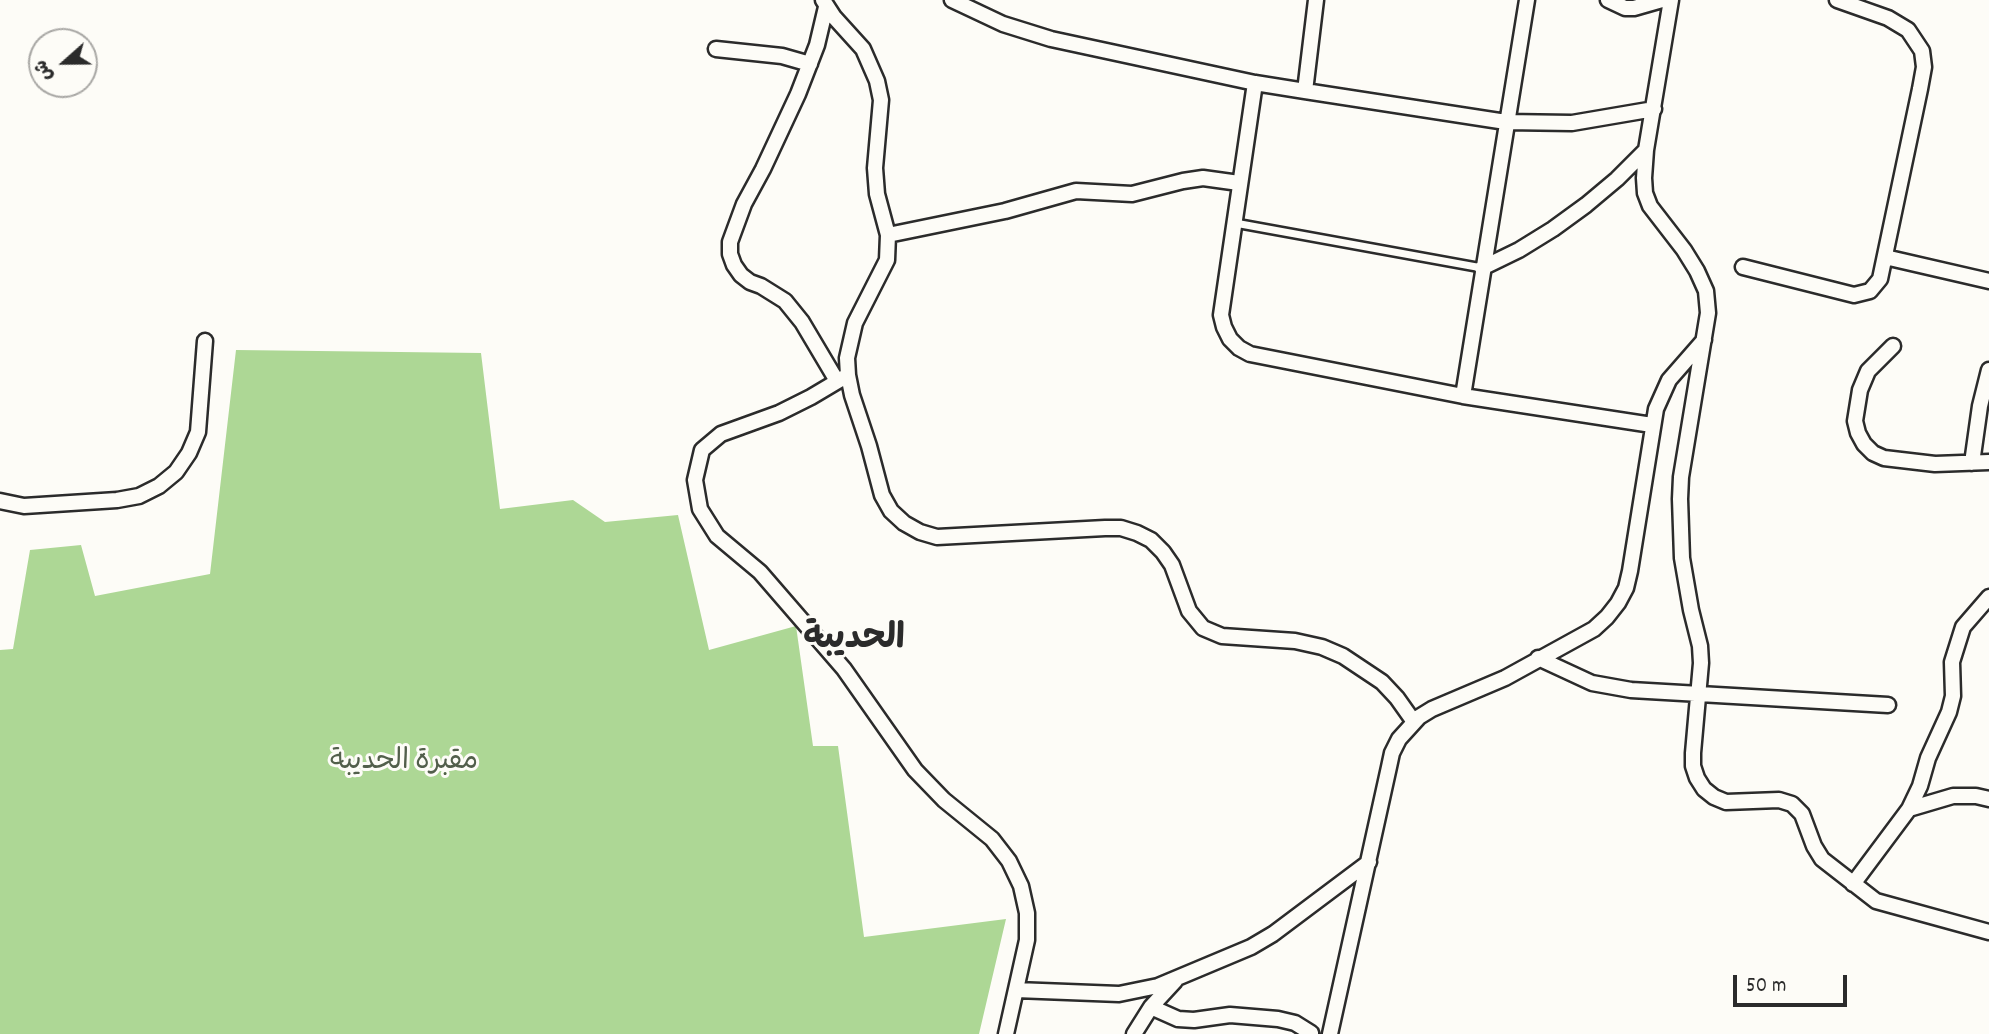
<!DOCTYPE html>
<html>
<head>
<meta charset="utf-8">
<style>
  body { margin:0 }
  #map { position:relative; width:1989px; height:1034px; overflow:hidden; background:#fdfcf7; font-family:Dekko,"Playpen Sans Arabic",sans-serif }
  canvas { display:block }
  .north { position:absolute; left:28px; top:28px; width:70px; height:70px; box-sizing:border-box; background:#fdfcf7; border:2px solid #a9a8a5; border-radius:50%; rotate:249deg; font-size:19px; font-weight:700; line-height:28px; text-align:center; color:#2b2b2b }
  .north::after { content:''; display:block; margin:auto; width:24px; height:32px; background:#2b2b2b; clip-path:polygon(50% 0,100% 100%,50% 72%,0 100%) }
  .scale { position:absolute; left:1733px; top:975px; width:114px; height:32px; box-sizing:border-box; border:4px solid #2b2b2b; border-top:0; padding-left:9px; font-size:21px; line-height:24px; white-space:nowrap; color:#2b2b2b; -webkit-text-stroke:5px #fdfcf7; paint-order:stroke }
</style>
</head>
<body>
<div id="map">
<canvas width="1989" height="1034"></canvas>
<div class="north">ش</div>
<div class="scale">50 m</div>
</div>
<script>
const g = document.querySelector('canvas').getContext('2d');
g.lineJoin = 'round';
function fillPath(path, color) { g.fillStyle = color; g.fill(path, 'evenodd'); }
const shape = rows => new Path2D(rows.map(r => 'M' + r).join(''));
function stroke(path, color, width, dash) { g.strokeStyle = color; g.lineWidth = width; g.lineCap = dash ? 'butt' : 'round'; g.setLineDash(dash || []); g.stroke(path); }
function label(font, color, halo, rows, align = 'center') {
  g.font = font + ' Dekko,"Playpen Sans Arabic",sans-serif'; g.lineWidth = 6; g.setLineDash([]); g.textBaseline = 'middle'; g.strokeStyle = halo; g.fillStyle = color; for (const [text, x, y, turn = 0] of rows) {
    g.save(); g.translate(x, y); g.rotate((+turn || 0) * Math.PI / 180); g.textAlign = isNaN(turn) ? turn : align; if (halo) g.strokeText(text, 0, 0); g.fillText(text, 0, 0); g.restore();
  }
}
fillPath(shape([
  [236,350,481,353,500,509,573,500,605,522,678,515,709,650,796,626,813,746,838,746,864,937,1006,919,979,1034,0,1034,0,650,13,649,30,550,81,545,95,596,210,574]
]), '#add795');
const service = shape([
  [1235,223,1482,268]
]);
const minor = shape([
  [823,0,834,17,863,49,877,81,881,100,875,168,877,194,888,235,887,260,855,323,847,358,848,375,852,395,869,446,882,495,891,511,904,523,920,532,937,537,1105,528,1121,528,1137,533,1151,540,1163,552,1172,565,1189,611,1203,628,1222,636,1295,641,1322,647,1343,656,1382,682,1397,698,1414,722],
  [952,0,1003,24,1051,39,1255,83,1305,91,1506,122,1572,123,1654,109],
  [1608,0,1625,8,1634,8,1662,0],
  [1671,0,1646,150,1644,178,1645,193,1650,206,1684,250,1697,271,1706,291,1708,313,1681,477,1680,499,1682,558,1691,610,1700,646,1701,663,1693,753,1693,766,1697,778,1704,789,1714,797,1726,802,1779,800,1792,804,1802,814,1814,846,1822,859,1876,901,1989,932],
  [826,7,817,45,798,94,763,169,744,204,730,242,730,254,734,265,741,275,750,282,761,286,785,301,802,322,837,381],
  [716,49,782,56,810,64],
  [1255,83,1221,315,1224,327,1230,339,1239,348,1250,354,1463,396,1652,425],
  [1305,91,1316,0],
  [888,235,1005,211,1076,191,1132,194,1183,181,1203,178,1239,183],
  [1885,257,1989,281],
  [1743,267,1854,295,1870,291,1880,279,1920,89,1924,67,1922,51,1908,30,1888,18,1837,0],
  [1482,268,1519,250,1553,229,1586,205,1617,179,1646,150],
  [1893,346,1868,371,1860,390,1855,421,1858,433,1864,444,1873,453,1884,458,1935,464,1989,462],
  [848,375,811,397,779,413,721,434,702,450,695,480,700,509,717,536,760,572,844,669,915,770,944,800,992,839,1009,861,1021,886,1027,913,1027,940,1006,1034],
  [1463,396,1527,0],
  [1972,463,1980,406,1989,370],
  [0,501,24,506,117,500,139,496,159,486,176,472,189,453,198,432,205,341],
  [1538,658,1592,683,1631,690,1888,705],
  [1909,809,1953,796,1976,796,1989,799],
  [1853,884,1909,809,1920,786,1928,758,1949,712,1953,696,1952,662,1963,627,1989,597],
  [1016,990,1119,994,1158,986,1251,947,1273,934,1369,862],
  [1151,1007,1178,1019,1194,1020,1230,1015,1278,1019,1295,1023,1311,1033],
  [1134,1034,1151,1007,1175,981],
  [1330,1034,1389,767,1392,753,1399,739,1419,717,1432,709,1505,678,1594,629,1607,617,1618,603,1626,588,1630,571,1656,409,1669,380,1704,340]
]);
stroke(service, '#2b2b2b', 12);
stroke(minor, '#2b2b2b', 19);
stroke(service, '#fdfcf7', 7);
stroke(minor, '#fdfcf7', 14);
label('28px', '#525f4b', '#fdfcf7', [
  ["مقبرة الحديبة",404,764]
]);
label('bold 35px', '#2b2b2b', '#fdfcf7', [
  ["الحديبة",854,642]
]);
</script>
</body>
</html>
